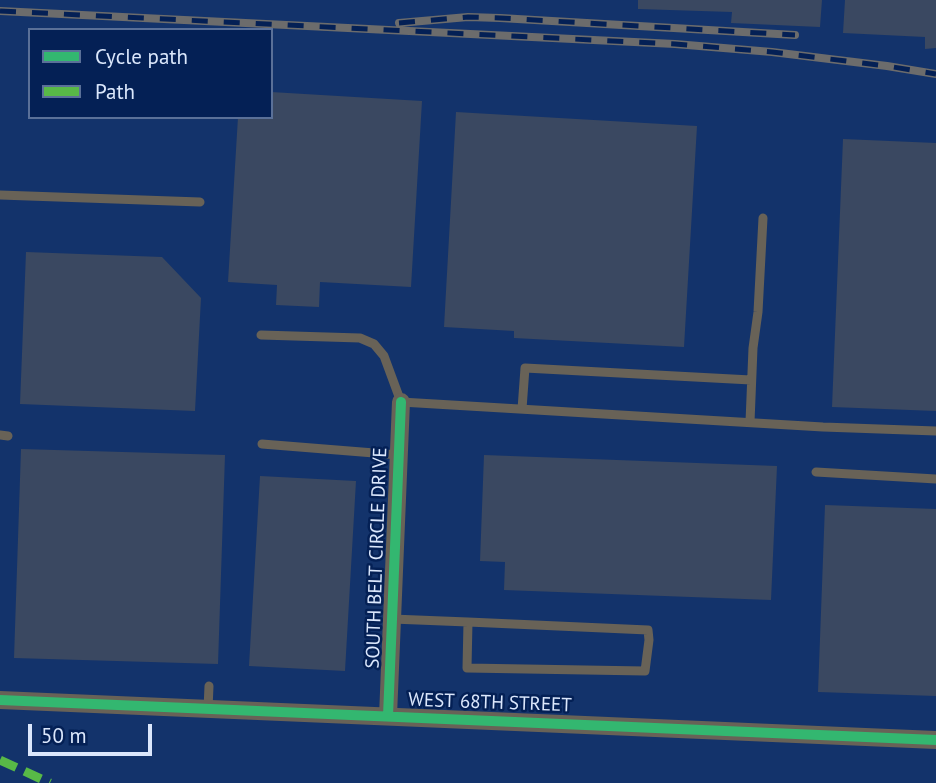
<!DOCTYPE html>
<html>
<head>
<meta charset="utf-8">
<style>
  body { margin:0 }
  #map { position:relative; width:936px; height:783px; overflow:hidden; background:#20314e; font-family:"PT Sans",sans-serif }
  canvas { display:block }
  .legend { position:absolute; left:28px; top:28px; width:245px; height:91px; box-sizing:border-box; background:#042055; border:2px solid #5a7098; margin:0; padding:9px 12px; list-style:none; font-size:21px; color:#dbe7fc }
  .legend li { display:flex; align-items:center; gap:14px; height:35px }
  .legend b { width:35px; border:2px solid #5a7098 }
  .scale { position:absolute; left:28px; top:724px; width:124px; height:32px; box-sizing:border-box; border:4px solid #dbe7fc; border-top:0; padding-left:9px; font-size:21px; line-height:24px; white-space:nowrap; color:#dbe7fc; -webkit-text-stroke:5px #042055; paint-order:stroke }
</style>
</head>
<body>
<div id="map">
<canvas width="936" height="783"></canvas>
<ul class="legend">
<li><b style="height:9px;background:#33b770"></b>Cycle path</li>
<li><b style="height:9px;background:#58b947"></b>Path</li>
</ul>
<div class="scale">50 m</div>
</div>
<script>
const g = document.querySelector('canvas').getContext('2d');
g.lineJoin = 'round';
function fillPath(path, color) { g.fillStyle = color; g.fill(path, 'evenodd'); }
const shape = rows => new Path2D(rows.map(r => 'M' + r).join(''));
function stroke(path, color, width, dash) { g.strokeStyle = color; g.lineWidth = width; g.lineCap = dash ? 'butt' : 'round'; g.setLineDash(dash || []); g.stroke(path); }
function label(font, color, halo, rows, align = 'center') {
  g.font = font + ' "PT Sans",sans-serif'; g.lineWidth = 5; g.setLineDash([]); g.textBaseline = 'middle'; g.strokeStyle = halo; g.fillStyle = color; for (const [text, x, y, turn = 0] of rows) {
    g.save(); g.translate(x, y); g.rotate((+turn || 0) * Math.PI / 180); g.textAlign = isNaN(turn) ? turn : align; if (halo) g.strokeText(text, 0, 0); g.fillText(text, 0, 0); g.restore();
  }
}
fillPath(shape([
  [0,0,936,0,936,783,0,783],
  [30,30,271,30,271,117,30,117]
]), '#13336b');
fillPath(shape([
  [638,0,822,0,820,27,731,23,732,12,638,9],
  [845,0,936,0,936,48,925,49,925,37,843,33],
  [271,92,422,101,411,287,320,282,319,307,276,305,277,285,228,282,238,117,271,117],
  [456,112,697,126,684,347,514,338,514,331,444,327],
  [843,139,936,143,936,411,832,407],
  [26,252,162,257,201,298,195,411,20,404],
  [21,449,225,455,218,664,14,658],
  [484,455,777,466,771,600,504,590,505,562,480,561],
  [260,476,356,481,345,671,249,666],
  [825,505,936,509,936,696,818,692]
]), '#3a4861');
stroke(shape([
  [0,195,200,202],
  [261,335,360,338,374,344,384,356,401,402,823,427,936,431],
  [522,409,525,368,751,380],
  [750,422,753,348,758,312,763,218],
  [0,435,8,436],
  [262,444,399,455],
  [816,472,936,479],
  [392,619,468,622,648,630,649,640,645,671,467,668,468,622],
  [208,709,209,686]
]), '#686257', 9);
stroke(shape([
  [0,700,936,740],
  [388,716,401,402]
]), '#686257', 18);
const rail = shape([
  [0,11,675,44,772,52,887,66,936,74],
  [399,23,468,17,500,18,795,35]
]);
stroke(rail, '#6c6c6c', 8);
stroke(rail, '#042055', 5, [16]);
stroke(shape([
  [0,760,50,783]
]), '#58b947', 9, [18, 9]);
stroke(shape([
  [0,700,936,740],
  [388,716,401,402]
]), '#33b770', 10);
label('19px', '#dbe7fc', '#042055', [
  ["SOUTH BELT CIRCLE DRIVE",377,558,-88],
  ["WEST 68TH STREET",490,703,2]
]);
</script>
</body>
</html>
